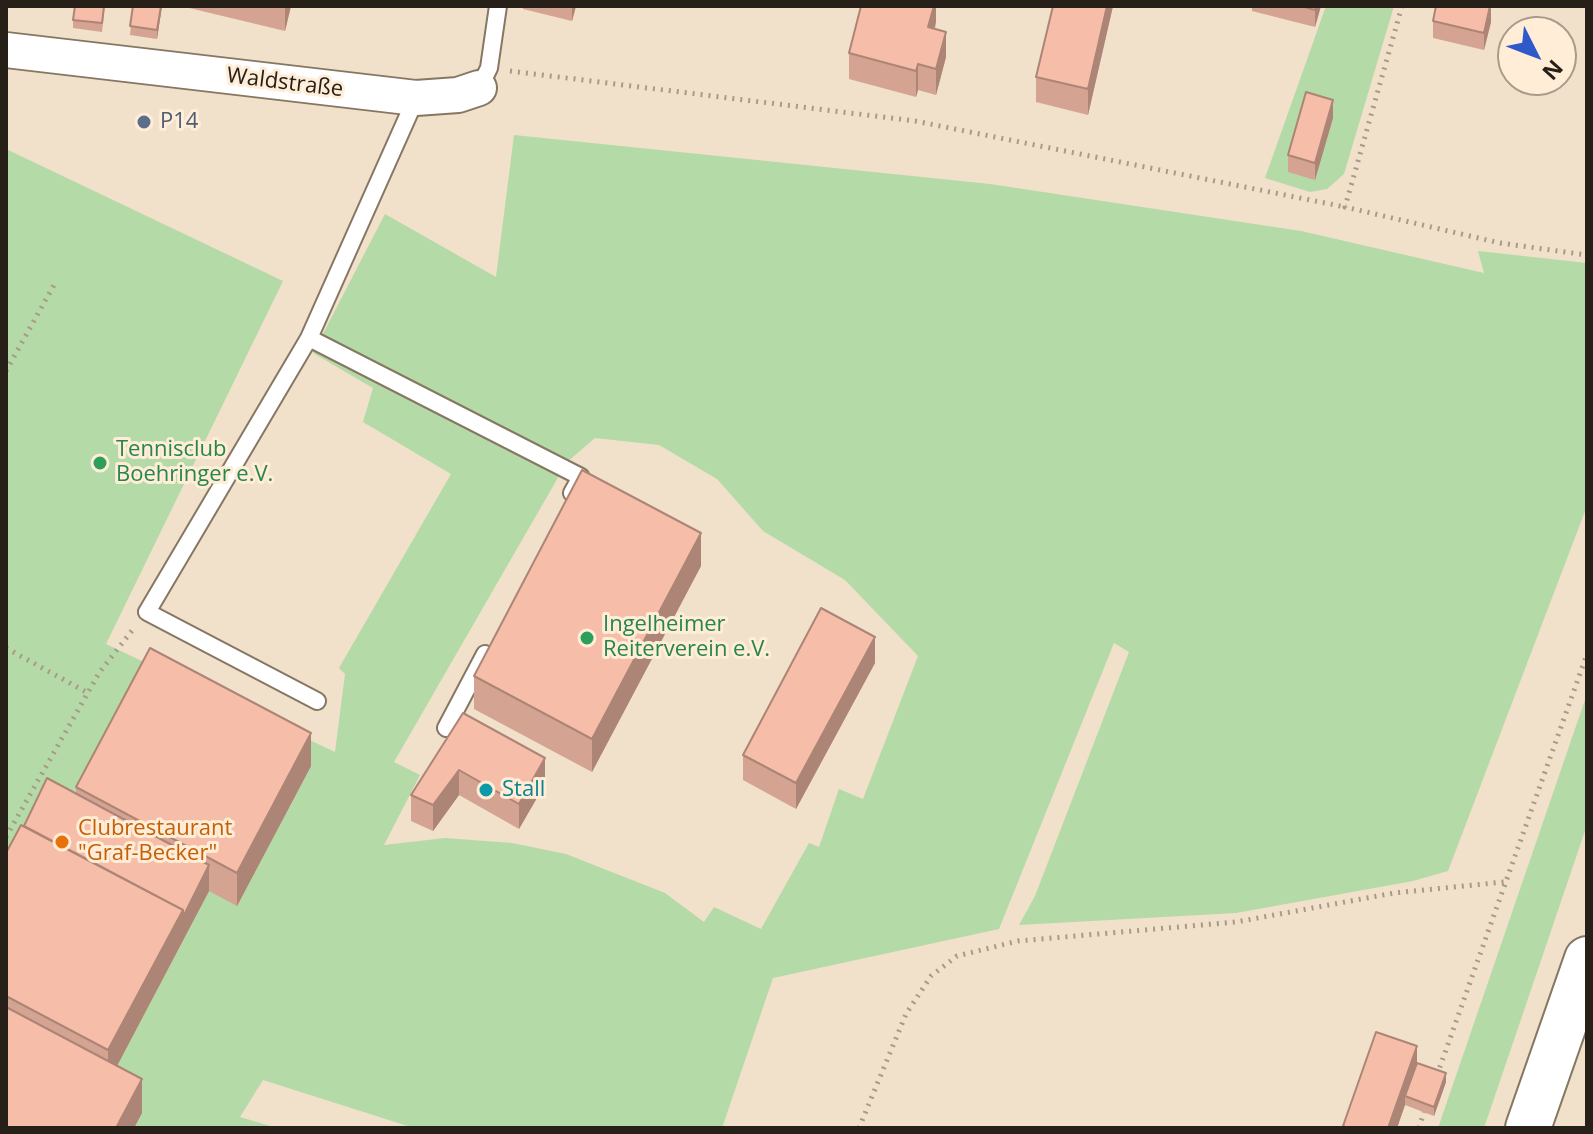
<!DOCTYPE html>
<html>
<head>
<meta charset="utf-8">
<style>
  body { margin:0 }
  #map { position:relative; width:1593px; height:1134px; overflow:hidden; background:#f1e0ca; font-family:"Open Sans",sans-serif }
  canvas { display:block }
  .frame { position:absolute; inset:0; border:8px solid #272018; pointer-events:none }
  .north { position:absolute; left:1497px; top:16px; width:80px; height:80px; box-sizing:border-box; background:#ffedd7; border:2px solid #a99b8b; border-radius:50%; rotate:132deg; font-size:22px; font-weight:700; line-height:32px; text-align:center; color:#272018 }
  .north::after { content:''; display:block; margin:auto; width:28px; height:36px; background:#2f59c9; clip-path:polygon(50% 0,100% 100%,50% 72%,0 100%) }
</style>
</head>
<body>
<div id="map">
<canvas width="1593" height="1134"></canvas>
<div class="frame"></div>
<div class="north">N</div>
</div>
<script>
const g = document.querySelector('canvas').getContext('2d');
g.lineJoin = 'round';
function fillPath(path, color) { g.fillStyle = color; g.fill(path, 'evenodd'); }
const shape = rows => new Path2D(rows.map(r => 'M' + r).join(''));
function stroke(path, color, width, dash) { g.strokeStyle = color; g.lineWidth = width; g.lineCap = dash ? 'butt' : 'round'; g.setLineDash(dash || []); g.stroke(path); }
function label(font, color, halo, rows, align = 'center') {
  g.font = font + ' "Open Sans",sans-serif'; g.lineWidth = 6; g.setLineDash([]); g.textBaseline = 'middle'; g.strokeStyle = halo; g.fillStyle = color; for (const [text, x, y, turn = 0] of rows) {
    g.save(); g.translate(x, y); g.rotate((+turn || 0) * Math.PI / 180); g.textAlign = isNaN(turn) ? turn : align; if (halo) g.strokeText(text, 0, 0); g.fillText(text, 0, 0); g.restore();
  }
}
fillPath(shape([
  [1326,6,1394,6,1344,174,1327,189,1310,192,1265,178],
  [514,135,990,184,1301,231,1484,273,1478,251,1587,263,1587,506,1448,871,1413,881,1236,913,1019,925,1035,896,1129,652,1114,643,999,929,773,978,722,1128,414,1128,263,1080,240,1117,277,1128,6,1128,6,149,283,281,106,644,335,752,345,674,339,668,451,474,363,422,373,388,313,353,385,214,496,277],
  [595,438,659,445,717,479,763,531,845,580,918,656,863,799,839,789,819,847,809,843,761,929,714,907,704,922,665,893,566,854,512,843,445,838,384,845,420,775,394,762,567,462],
  [1587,694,1587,825,1484,1128,1438,1128]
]), '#b4daa7');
const service = shape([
  [479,88,489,68,498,6],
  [309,338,581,477,572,493],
  [317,701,147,612,309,338,416,98],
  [446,728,485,654]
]);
const minor = shape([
  [6,50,416,98,458,95,479,88]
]);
const motorway = shape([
  [1528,1128,1587,959]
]);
stroke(service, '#867763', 20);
stroke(minor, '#867763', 38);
stroke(motorway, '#867763', 48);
stroke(shape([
  [1402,6,1345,207,1500,243,1587,255],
  [510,71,915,121,1345,207],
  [6,371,54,285],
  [6,648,88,693],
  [6,837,99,673,134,628],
  [1437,1075,1587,654],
  [859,1128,906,1014,931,976,957,956,1018,941,1236,922,1394,893,1504,882],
  [1419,1128,1424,1112]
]), '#a89a89', 5, [2, 6]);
stroke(service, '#fff', 16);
stroke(minor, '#fff', 34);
stroke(motorway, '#fff', 44);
fillPath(shape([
  [105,6,102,32,73,28,73,20],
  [133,6,162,6,157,39,130,35],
  [181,6,291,6,285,31],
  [523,6,576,6,572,21,523,9],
  [936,6,936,22,935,29,946,57,936,95,918,90,916,97,849,79,849,53],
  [1053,6,1113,6,1088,115,1036,102,1036,77],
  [1252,6,1321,6,1315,27,1252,11],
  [1433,21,1491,22,1484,50,1433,38],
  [1333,118,1315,180,1288,172,1288,155],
  [701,566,592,772,474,709,474,676],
  [875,663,796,809,743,780,743,755],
  [463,713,545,784,519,829,459,795,433,831,411,821,411,795],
  [311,766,237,906,209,891,117,1066,142,1113,134,1128,6,1128,6,853,76,793,76,787],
  [1417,1063,1446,1082,1434,1116,1405,1105,1397,1128,1343,1128,1343,1126]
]), '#d4a391');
fillPath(shape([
  [161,6,162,6,157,39,157,30],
  [285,6,291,6,285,31],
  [572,6,576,6,572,21],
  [934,6,936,6,936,22,928,53,928,27],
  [1107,6,1113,6,1088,115,1088,89],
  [1316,6,1321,6,1315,27,1315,10],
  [1491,6,1491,22,1484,50,1484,33],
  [946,32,946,57,936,95,936,69],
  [918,64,918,90,916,97,916,71],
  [1333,100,1333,118,1315,180,1315,163],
  [701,533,701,566,592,772,592,739],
  [875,637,875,663,796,809,796,783],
  [311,733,311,766,237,906,237,873],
  [545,758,545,784,519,829,519,804],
  [459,770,459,795,433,831,433,805],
  [209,865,209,891,108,1083,108,1050,183,910],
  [1417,1046,1417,1072,1405,1096,1405,1105,1397,1128,1388,1128],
  [1446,1073,1446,1082,1434,1116,1434,1107],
  [142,1079,142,1113,134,1128,116,1128]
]), '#ac8576');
const building = shape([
  [75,6,104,6,102,23,73,20,75,6],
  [133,6,161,6,157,30,130,26,133,6],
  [861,6,934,6,928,27,946,32,936,69,918,64,916,71,849,53,861,6],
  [1053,6,1107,6,1088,89,1036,77,1053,6],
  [1301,6,1316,6,1315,10,1301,6],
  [1436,6,1490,6,1484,33,1433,21,1436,6],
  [1306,92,1333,100,1315,163,1288,155,1306,92],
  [582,470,701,533,592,739,474,676,582,470],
  [821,608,875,637,796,783,743,755,821,608],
  [150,648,311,733,237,873,76,787,150,648],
  [463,713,545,758,519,804,459,770,433,805,411,795,463,713],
  [47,778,209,865,183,917,183,910,24,826,47,778],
  [21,825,183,910,108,1050,6,996,6,853,21,825],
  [6,1007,142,1079,116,1128,6,1128,6,1007],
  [1376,1032,1417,1046,1388,1128,1347,1128,1343,1126,1376,1032],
  [1417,1063,1446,1073,1434,1107,1405,1096,1417,1063]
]);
fillPath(building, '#f6bea9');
stroke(building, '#ac8576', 2);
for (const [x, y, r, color] of [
  [144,122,8,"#5c6f8a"],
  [100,463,8,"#2e9e5b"],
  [587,638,8,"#2e9e5b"],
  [486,790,8,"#0f9aa8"],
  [62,842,8,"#e8710a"]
]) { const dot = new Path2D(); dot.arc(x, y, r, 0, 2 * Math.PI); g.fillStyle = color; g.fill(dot); stroke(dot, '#ffedd7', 3); }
label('22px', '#272018', '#ffedd7', [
  ["Waldstraße",285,83,7]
]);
label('22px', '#4e5e75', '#ffedd7', [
  ["P14",160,122]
], 'left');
label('22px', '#27864d', '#ffedd7', [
  ["Tennisclub",116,450],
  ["Boehringer e.V.",116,475],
  ["Ingelheimer",603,625],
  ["Reiterverein e.V.",603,650]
], 'left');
label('22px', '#0d838f', '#ffedd7', [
  ["Stall",502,790]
], 'left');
label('22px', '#c56008', '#ffedd7', [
  ["Clubrestaurant",78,829],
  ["\"Graf-Becker\"",78,854]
], 'left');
</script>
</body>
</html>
